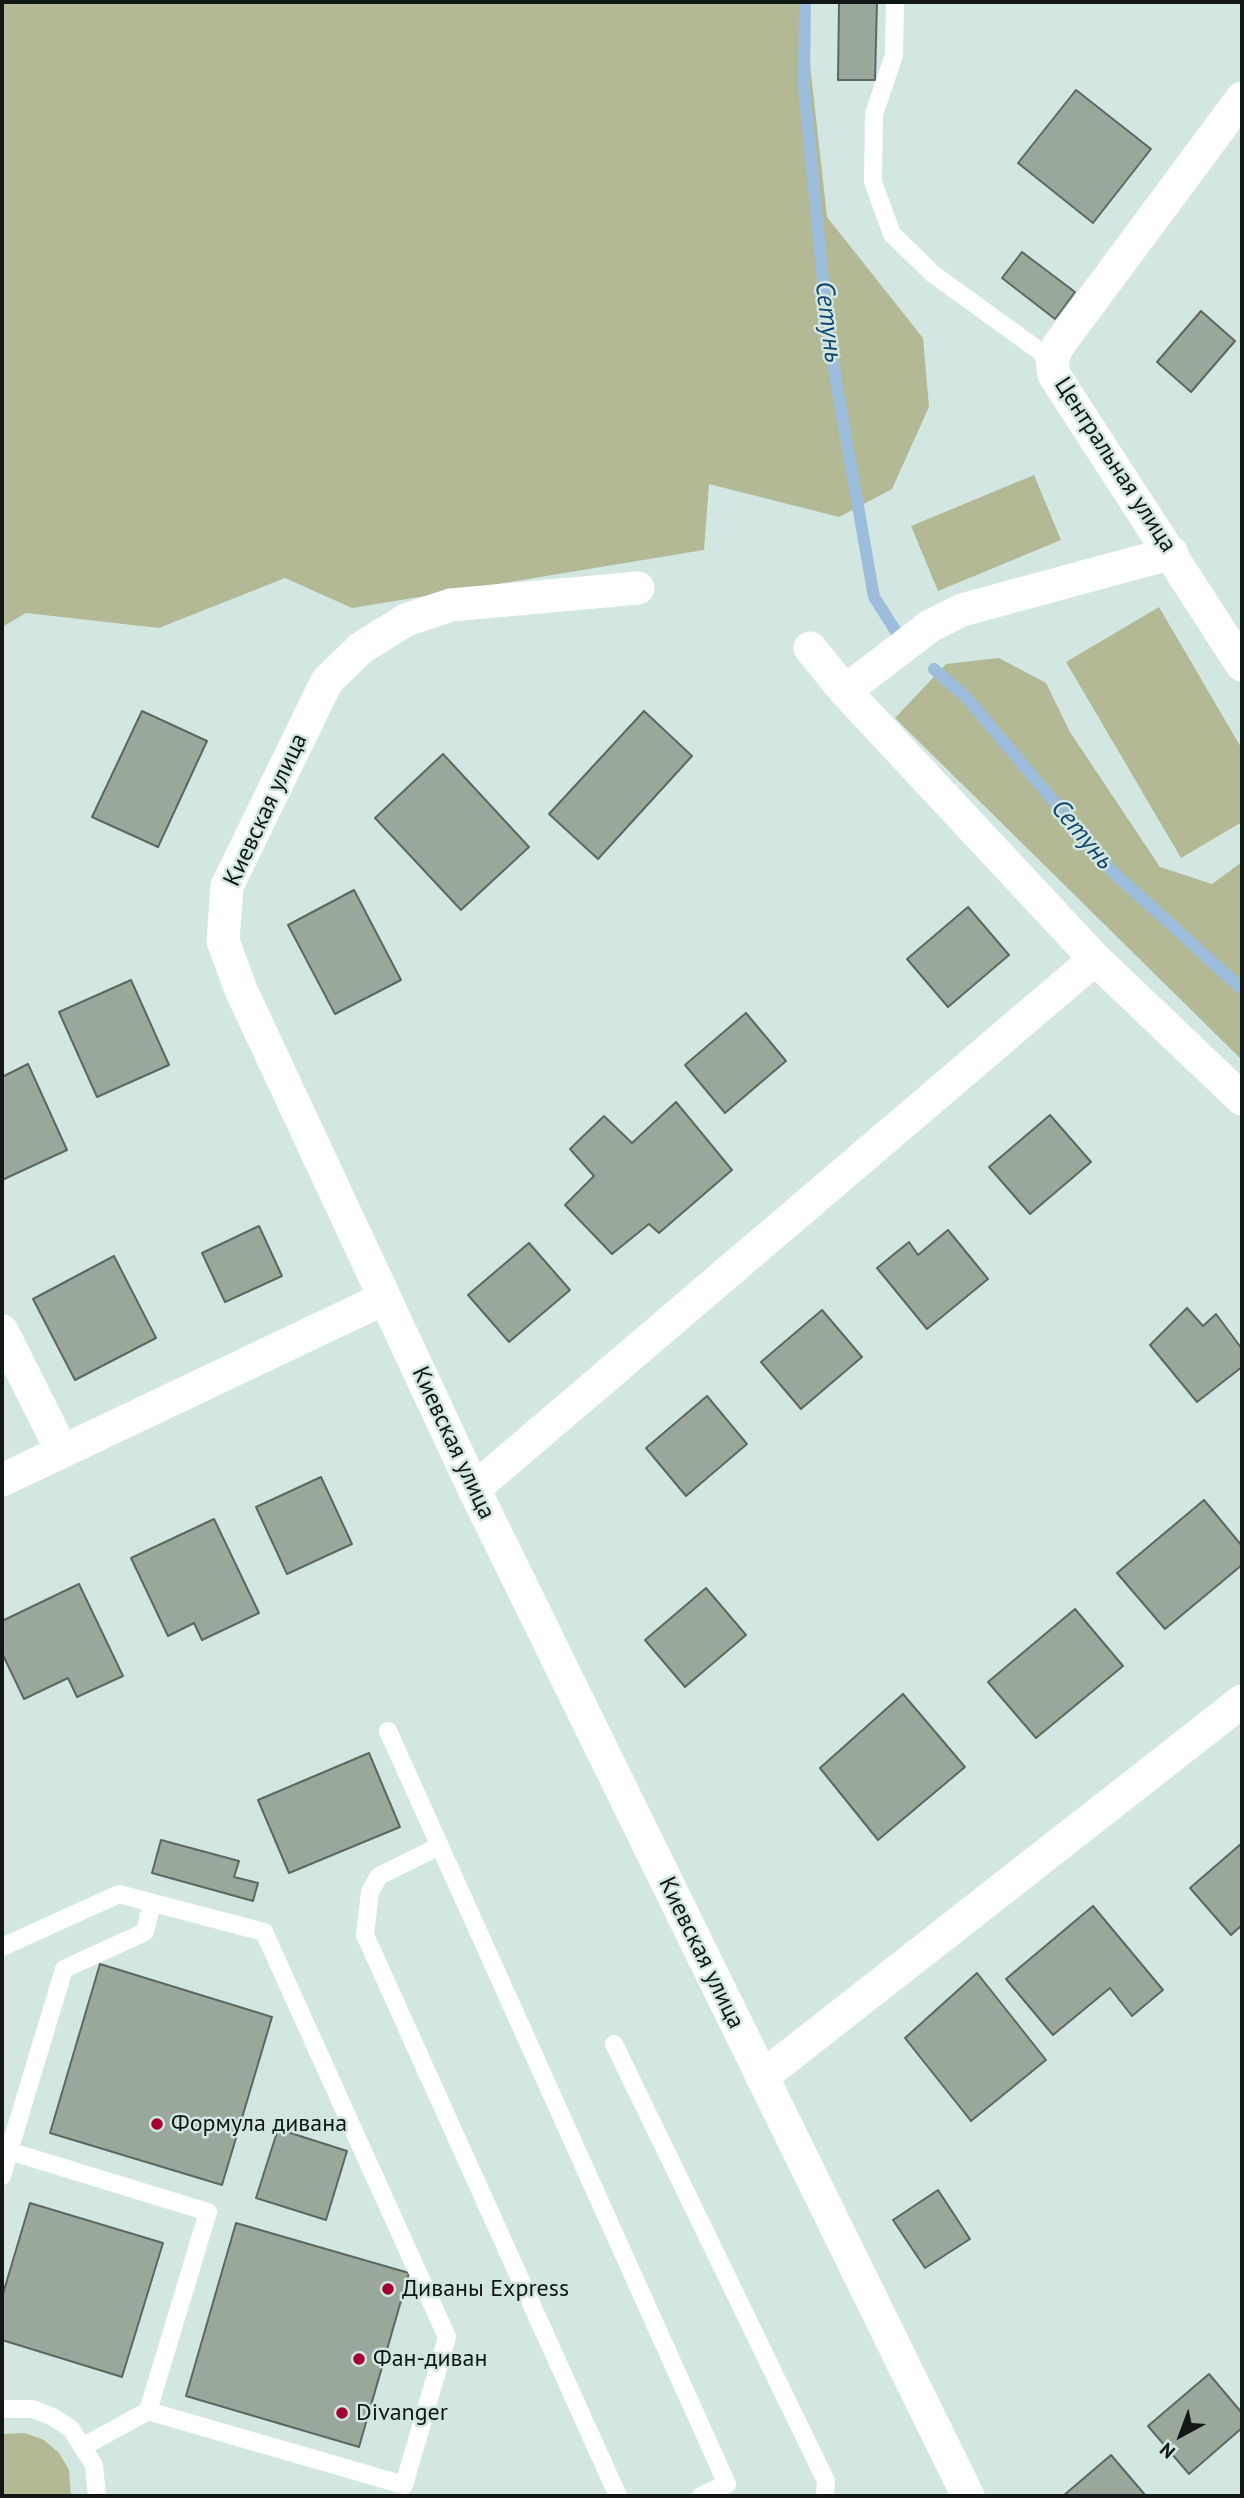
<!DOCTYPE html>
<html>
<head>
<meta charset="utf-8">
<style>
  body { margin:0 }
  #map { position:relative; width:1244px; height:2498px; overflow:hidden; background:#d3e7e2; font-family:"PT Sans",sans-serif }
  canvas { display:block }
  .frame { position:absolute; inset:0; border:4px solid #111716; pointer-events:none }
  .north { position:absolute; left:1146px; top:2400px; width:70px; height:70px; -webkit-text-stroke:5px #d3e7e2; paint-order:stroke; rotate:221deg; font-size:19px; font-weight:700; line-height:28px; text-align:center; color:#111716 }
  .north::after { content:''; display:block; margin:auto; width:24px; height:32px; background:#111716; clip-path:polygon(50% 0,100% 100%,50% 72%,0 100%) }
</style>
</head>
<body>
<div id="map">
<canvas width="1244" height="2498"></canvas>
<div class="frame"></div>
<div class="north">N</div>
</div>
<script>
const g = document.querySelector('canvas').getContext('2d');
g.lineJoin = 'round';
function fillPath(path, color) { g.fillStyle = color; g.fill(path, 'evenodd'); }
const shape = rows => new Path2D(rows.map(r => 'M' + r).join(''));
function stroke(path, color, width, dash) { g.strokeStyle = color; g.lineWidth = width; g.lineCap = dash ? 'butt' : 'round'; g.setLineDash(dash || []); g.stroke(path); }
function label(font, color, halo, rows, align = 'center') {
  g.font = font + ' "PT Sans",sans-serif'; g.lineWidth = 5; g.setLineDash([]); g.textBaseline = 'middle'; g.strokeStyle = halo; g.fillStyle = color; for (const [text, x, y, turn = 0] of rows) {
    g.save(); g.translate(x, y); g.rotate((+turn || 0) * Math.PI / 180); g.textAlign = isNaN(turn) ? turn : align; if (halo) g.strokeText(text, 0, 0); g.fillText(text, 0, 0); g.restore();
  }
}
fillPath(shape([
  [2,2,803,2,827,217,923,338,929,407,892,489,839,517,709,484,704,550,352,608,285,578,159,628,26,613,2,627],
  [1034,475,1061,540,938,591,911,526],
  [1159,607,1242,749,1242,822,1181,858,1066,662],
  [999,658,1046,683,1070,732,1160,867,1212,884,1242,862,1242,1060,895,718,946,664],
  [25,2433,44,2440,59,2453,69,2470,71,2496,2,2496,2,2434]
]), '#b3b995');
stroke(shape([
  [805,2,804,86,829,341,874,597,897,633],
  [934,669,967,698,1113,872,1242,989]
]), '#9cbedc', 12);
const building = shape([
  [839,2,877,2,875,80,838,80,839,2],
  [1076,90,1151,149,1093,223,1018,163,1076,90],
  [1022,252,1075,292,1055,319,1002,278,1022,252],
  [1201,311,1235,341,1191,392,1157,362,1201,311],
  [142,711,207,741,158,847,92,817,142,711],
  [644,711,692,756,598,859,549,814,644,711],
  [443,754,529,847,461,910,375,818,443,754],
  [354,890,401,980,335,1014,288,925,354,890],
  [968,907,1009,955,948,1007,907,959,968,907],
  [131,980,169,1065,97,1097,59,1012,131,980],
  [746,1013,786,1061,725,1113,685,1065,746,1013],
  [28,1064,67,1150,2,1180,2,1077,28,1064],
  [676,1102,732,1170,659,1233,649,1224,612,1254,565,1205,594,1176,570,1149,604,1116,632,1143,676,1102],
  [1050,1115,1091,1162,1030,1214,989,1167,1050,1115],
  [259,1226,282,1276,225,1302,202,1253,259,1226],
  [948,1230,988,1279,927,1329,877,1268,909,1242,918,1255,948,1230],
  [529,1243,570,1290,509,1342,468,1295,529,1243],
  [114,1256,156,1338,75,1380,33,1299,114,1256],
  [1187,1308,1203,1326,1216,1314,1242,1349,1242,1367,1197,1402,1150,1345,1187,1308],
  [822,1310,862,1357,801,1409,761,1362,822,1310],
  [707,1396,747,1444,686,1496,646,1448,707,1396],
  [321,1477,352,1544,287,1574,256,1507,321,1477],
  [1204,1500,1242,1546,1242,1565,1165,1629,1117,1573,1204,1500],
  [214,1519,259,1613,202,1640,194,1623,168,1636,131,1558,214,1519],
  [79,1584,123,1676,77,1697,68,1678,24,1699,2,1653,2,1621,79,1584],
  [706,1588,746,1635,685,1687,645,1640,706,1588],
  [1075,1609,1123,1666,1036,1738,988,1682,1075,1609],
  [903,1694,965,1767,878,1840,820,1768,903,1694],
  [369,1753,400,1827,289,1873,258,1800,369,1753],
  [161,1840,239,1861,234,1877,258,1883,253,1901,152,1873,161,1840],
  [1242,1843,1242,1925,1231,1935,1190,1888,1242,1843],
  [1093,1906,1163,1990,1132,2016,1110,1988,1053,2035,1006,1979,1093,1906],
  [100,1964,272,2017,222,2185,50,2133,100,1964],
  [977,1973,1046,2060,971,2121,905,2038,977,1973],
  [278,2129,347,2151,326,2220,256,2198,278,2129],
  [938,2190,970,2239,925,2268,893,2220,938,2190],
  [30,2203,163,2243,122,2377,2,2340,2,2297,30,2203],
  [236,2223,409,2273,359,2447,186,2396,236,2223],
  [1209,2374,1242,2413,1242,2428,1189,2474,1148,2426,1209,2374],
  [1111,2455,1146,2496,1063,2496,1111,2455]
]);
fillPath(building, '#9aa79b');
stroke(building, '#5d685e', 2);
stroke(shape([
  [895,2,894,55,874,114,873,182,892,234,933,274,1052,360],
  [388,1731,727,2484,701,2496],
  [440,1846,379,1876,370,1892,365,1935,618,2496],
  [2,1947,119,1894,264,1932,447,2337,404,2485,148,2411,84,2446],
  [614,2044,826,2481,825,2496],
  [2,2149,9,2151,64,1969,145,1932,152,1903],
  [2,2176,9,2151,208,2212,148,2411],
  [2,2409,33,2409,53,2417,71,2429,94,2465,97,2496]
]), '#fff', 18);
stroke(shape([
  [1242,98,1058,346,1052,360,1054,375,1242,665],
  [638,588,451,605,406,620,361,648,327,681,227,886,223,941,241,990,474,1489,968,2496],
  [810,648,845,691,1095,959,1242,1099],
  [845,691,930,626,962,610,1172,553],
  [2,1331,62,1451],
  [2,1480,385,1298],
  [474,1489,1095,959],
  [762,2077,1242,1701]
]), '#fff', 33);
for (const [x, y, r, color] of [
  [157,2124,7,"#a2032f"],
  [388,2289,7,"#a2032f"],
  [359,2359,7,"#a2032f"],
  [342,2413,7,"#a2032f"]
]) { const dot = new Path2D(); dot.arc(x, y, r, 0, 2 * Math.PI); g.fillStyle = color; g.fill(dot); stroke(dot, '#d3e7e2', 2.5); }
label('24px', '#111716', '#d3e7e2', [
  ["Центральная улица",1115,465,57],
  ["Киевская улица",266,810,-65],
  ["Киевская улица",453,1443,65],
  ["Киевская улица",701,1953,64]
]);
label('24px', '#111716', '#d3e7e2', [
  ["Формула дивана",171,2124],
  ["Диваны Express",402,2289],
  ["Фан-диван",373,2359],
  ["Divanger",356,2413]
], 'left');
label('italic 26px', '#11466e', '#d3e7e2', [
  ["Сетунь",828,322,83],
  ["Сетунь",1082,835,50]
]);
</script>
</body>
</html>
